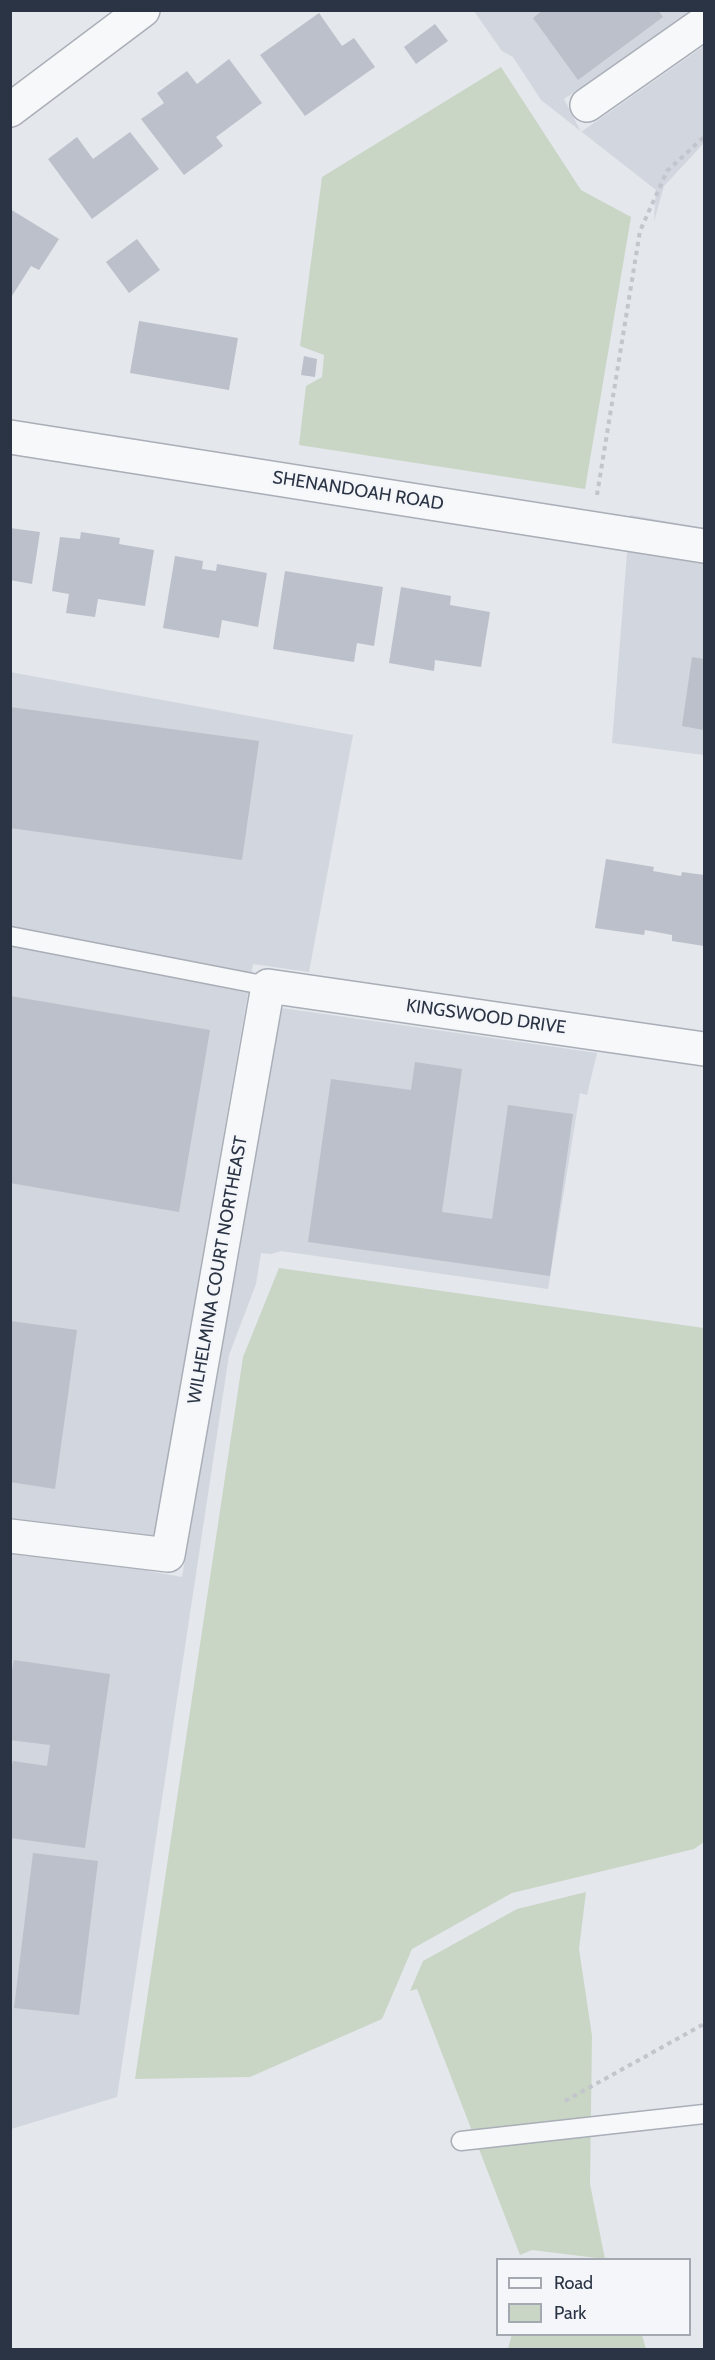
<!DOCTYPE html>
<html>
<head>
<meta charset="utf-8">
<style>
  body { margin:0 }
  #map { position:relative; width:715px; height:2360px; overflow:hidden; background:#e4e7ec; font-family:Cabin,sans-serif }
  canvas { display:block }
  .frame { position:absolute; inset:0; border:12px solid #2b3445; pointer-events:none }
  .legend { position:absolute; left:496px; top:2258px; width:195px; height:78px; box-sizing:border-box; background:#f4f6f9; border:2px solid #a4a8b1; margin:0; padding:8px 10px; list-style:none; font-size:18px; color:#2b3445 }
  .legend li { display:flex; align-items:center; gap:12px; height:30px }
  .legend b { width:30px; border:2px solid #a4a8b1 }
</style>
</head>
<body>
<div id="map">
<canvas width="715" height="2360"></canvas>
<div class="frame"></div>
<ul class="legend">
<li><b style="height:8px;background:#f7f8fa"></b>Road</li>
<li><b style="height:16px;background:#c9d6c5"></b>Park</li>
</ul>
</div>
<script>
const g = document.querySelector('canvas').getContext('2d');
g.lineJoin = 'round';
function fillPath(path, color) { g.fillStyle = color; g.fill(path, 'evenodd'); }
const shape = rows => new Path2D(rows.map(r => 'M' + r).join(''));
function stroke(path, color, width, dash) { g.strokeStyle = color; g.lineWidth = width; g.lineCap = dash ? 'butt' : 'round'; g.setLineDash(dash || []); g.stroke(path); }
function label(font, color, halo, rows, align = 'center') {
  g.font = font + ' Cabin,sans-serif'; g.lineWidth = 5; g.setLineDash([]); g.textBaseline = 'middle'; g.strokeStyle = halo; g.fillStyle = color; for (const [text, x, y, turn = 0] of rows) {
    g.save(); g.translate(x, y); g.rotate((+turn || 0) * Math.PI / 180); g.textAlign = isNaN(turn) ? turn : align; if (halo) g.strokeText(text, 0, 0); g.fillText(text, 0, 0); g.restore();
  }
}
fillPath(shape([
  [474,11,691,11,564,99,581,132,704,46,704,143,664,186,654,221,656,190,541,100,513,57,502,51],
  [630,515,704,528,704,755,612,743],
  [10,672,353,735,309,972,253,964,148,1571,182,1577,282,1008,597,1053,587,1095,580,1093,548,1289,281,1251,271,1254,261,1253,256,1284,229,1355,117,2097,11,2129]
]), '#d2d6de');
fillPath(shape([
  [501,67,581,190,631,217,585,489,299,445,306,386,322,377,324,355,300,346,322,177],
  [279,1268,704,1328,704,1842,694,1849,512,1893,412,1949,382,2019,250,2077,135,2079,243,1357],
  [586,1892,579,1949,592,2036,590,2184,605,2259,532,2250,520,2255,417,1989,410,1991,423,1961,517,1909],
  [512,2334,642,2335,646,2349,508,2349]
]), '#c9d6c5');
fillPath(shape([
  [543,10,658,10,663,17,578,80,533,18],
  [319,13,342,46,354,38,375,67,305,116,260,55],
  [435,24,448,41,416,64,404,47],
  [229,59,262,103,216,137,223,146,184,175,141,119,164,103,157,93,187,71,197,84],
  [130,132,159,169,92,219,48,159,77,137,93,159],
  [10,209,59,239,39,270,31,266,10,299],
  [137,239,160,270,129,293,106,262],
  [139,321,238,338,229,390,130,373],
  [304,356,317,359,315,377,301,375],
  [10,528,40,532,32,584,10,580],
  [81,532,120,538,119,544,154,550,145,606,98,599,95,617,66,613,69,594,52,591,60,537,80,539],
  [175,556,203,561,202,569,216,571,217,564,267,573,258,627,222,620,219,638,163,628],
  [285,571,383,587,374,646,357,643,354,662,273,649],
  [401,587,451,596,450,605,490,612,481,667,435,660,434,671,389,663],
  [692,657,704,659,704,730,682,726],
  [10,707,259,741,242,860,10,828],
  [606,859,654,867,653,871,681,876,682,872,704,875,704,946,672,941,672,935,645,930,644,935,595,928],
  [10,996,210,1030,179,1212,10,1183],
  [415,1062,462,1069,442,1212,492,1219,508,1105,573,1114,550,1276,308,1242,331,1079,411,1090],
  [10,1321,77,1330,55,1489,10,1482],
  [14,1660,110,1674,85,1848,10,1838,10,1776,13,1761,47,1766,50,1745,10,1740,10,1681],
  [33,1853,98,1861,79,2015,14,2008]
]), '#bbc0ca');
const service = shape([
  [10,936,268,986],
  [461,2141,704,2114]
]);
const minor = shape([
  [587,105,704,23],
  [10,110,143,10],
  [10,437,704,546],
  [10,1536,168,1555,268,986,704,1049]
]);
stroke(service, '#a9aeb7', 21);
stroke(minor, '#a9aeb7', 36);
stroke(shape([
  [597,495,640,231,667,171,704,137],
  [565,2101,704,2024]
]), '#c2c5cb', 4, [4.5, 4.5]);
stroke(service, '#f7f8fa', 18);
stroke(minor, '#f7f8fa', 33);
label('18px', '#2b3445', '#f4f6f9', [
  ["SHENANDOAH ROAD",358,491,9],
  ["KINGSWOOD DRIVE",486,1017,8],
  ["WILHELMINA COURT NORTHEAST",218,1270,-80]
]);
</script>
</body>
</html>
